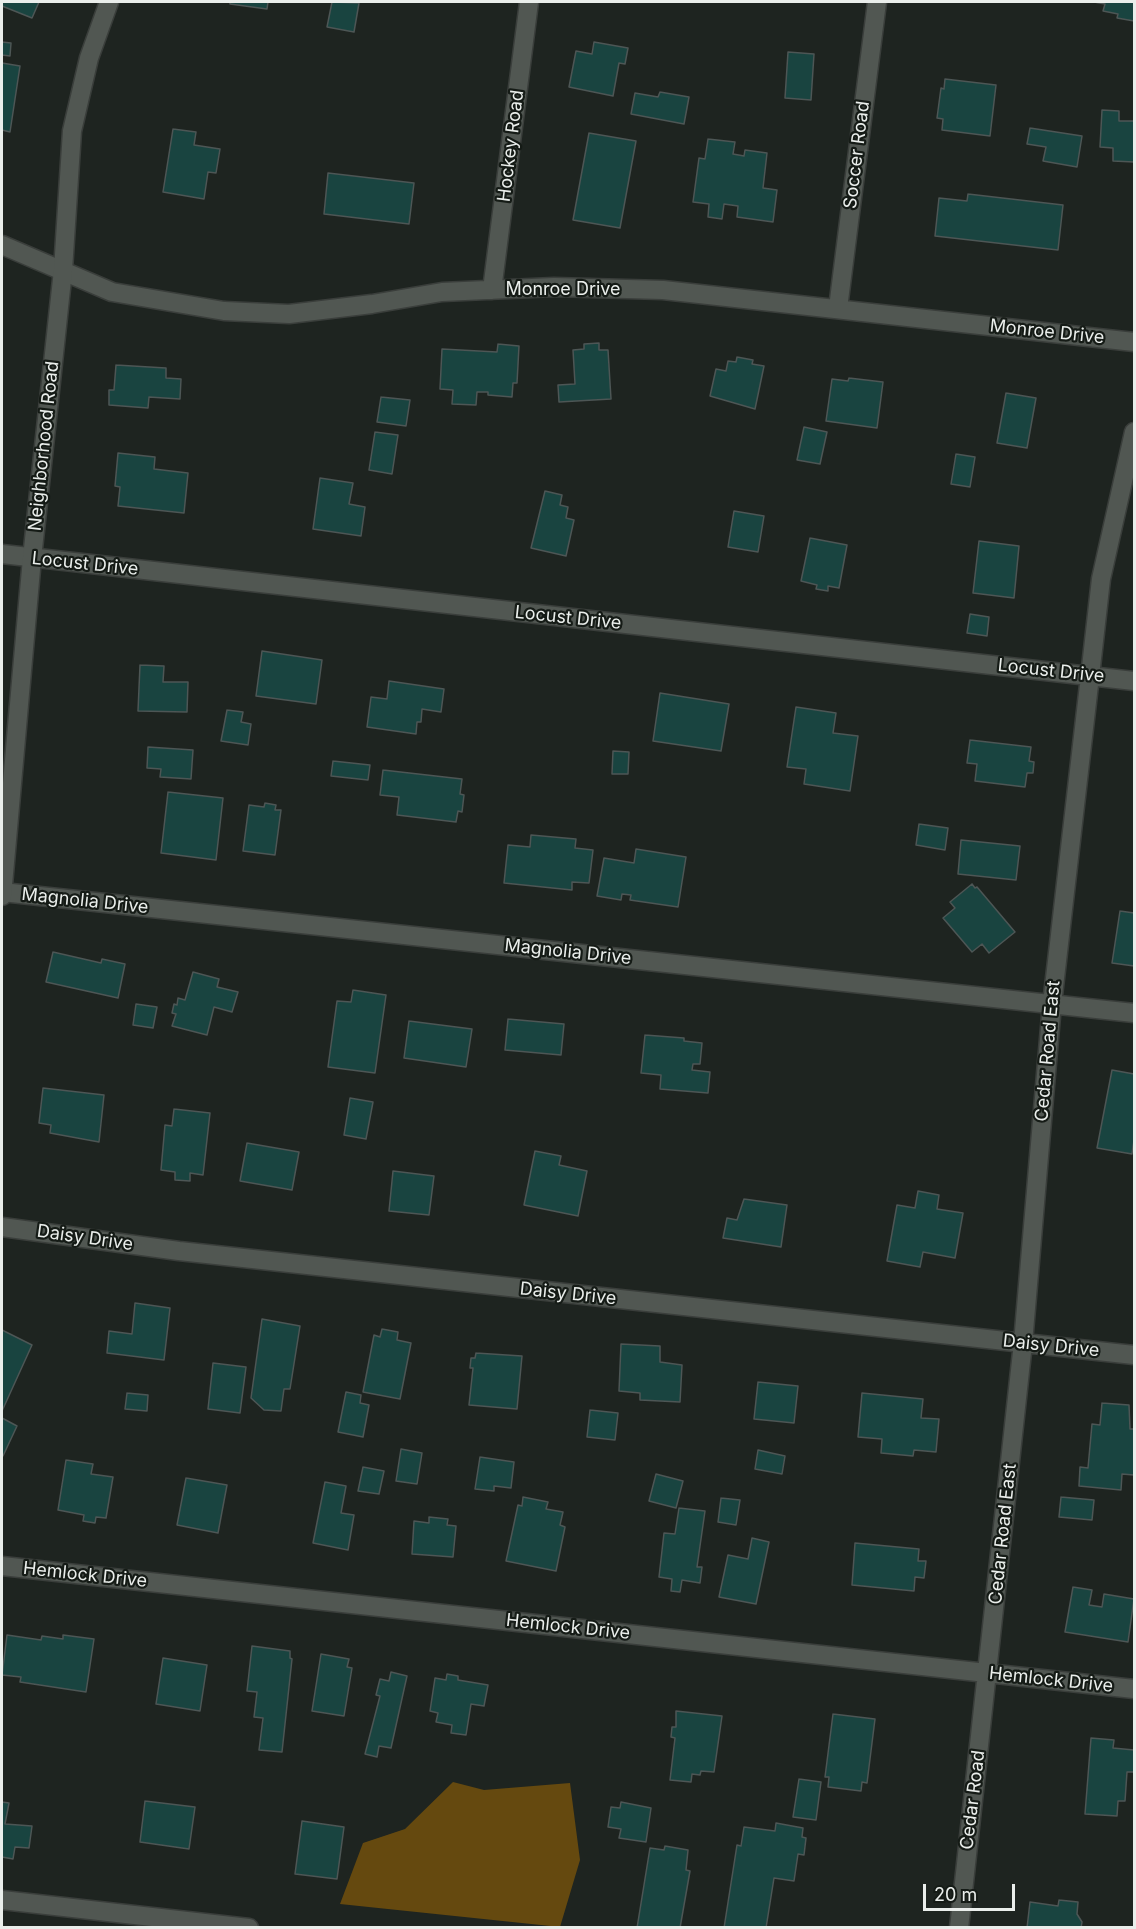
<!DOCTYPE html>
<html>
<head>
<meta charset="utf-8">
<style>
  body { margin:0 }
  #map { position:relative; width:1136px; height:1929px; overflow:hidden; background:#1e2420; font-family:Inter,sans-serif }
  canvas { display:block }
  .frame { position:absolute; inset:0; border:3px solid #eaeeeb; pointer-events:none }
  .scale { position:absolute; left:923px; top:1884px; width:92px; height:27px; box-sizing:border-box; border:3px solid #eaeeeb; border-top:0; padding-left:8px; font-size:18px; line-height:21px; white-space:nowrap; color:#eaeeeb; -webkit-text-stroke:4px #151b16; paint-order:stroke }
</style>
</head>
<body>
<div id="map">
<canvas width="1136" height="1929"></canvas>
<div class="frame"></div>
<div class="scale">20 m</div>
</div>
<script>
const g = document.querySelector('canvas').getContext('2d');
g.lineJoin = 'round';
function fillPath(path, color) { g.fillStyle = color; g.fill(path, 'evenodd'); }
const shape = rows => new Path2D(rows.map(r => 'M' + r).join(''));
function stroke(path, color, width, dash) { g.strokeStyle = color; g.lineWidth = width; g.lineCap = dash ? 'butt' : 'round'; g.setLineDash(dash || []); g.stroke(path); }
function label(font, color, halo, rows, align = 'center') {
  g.font = font + ' Inter,sans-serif'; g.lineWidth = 4.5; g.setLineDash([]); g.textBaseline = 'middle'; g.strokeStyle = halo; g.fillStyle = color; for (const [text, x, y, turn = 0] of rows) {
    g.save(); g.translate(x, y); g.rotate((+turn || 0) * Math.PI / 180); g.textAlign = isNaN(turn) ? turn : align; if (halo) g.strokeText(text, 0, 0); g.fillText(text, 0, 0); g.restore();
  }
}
fillPath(shape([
  [453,1782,484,1790,570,1783,580,1860,560,1927,340,1904,363,1843,405,1829]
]), '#65490f');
const building = shape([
  [2,2,39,2,32,18,2,6,2,2],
  [230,2,268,2,267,9,230,4,230,2],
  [332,2,359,3,354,32,327,27,332,2],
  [1094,2,1134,2,1134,21,1117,18,1118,14,1103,11,1105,4,1094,2],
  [2,42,11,43,10,56,2,55,2,42],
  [594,42,628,48,625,64,619,63,613,96,569,87,576,51,592,54,594,42],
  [788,52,814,54,811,100,785,98,788,52],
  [2,63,20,66,10,132,2,130,2,63],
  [945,79,996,85,990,136,942,130,943,119,937,118,941,88,944,89,945,79],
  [660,92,689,97,684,124,631,114,635,93,658,97,660,92],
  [1102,110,1119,111,1119,121,1134,121,1134,162,1113,161,1113,148,1100,147,1102,110],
  [1030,128,1082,136,1077,167,1043,161,1046,147,1027,144,1030,128],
  [173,129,196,132,194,145,220,149,216,173,208,172,204,199,163,192,173,129],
  [589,133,636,141,620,228,573,220,589,133],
  [708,139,735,142,733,154,744,156,745,150,767,153,763,188,777,190,773,222,737,217,738,206,724,204,722,219,708,217,709,204,693,202,699,158,705,159,708,139],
  [328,173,414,183,409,224,324,214,328,173],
  [968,194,1063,205,1058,250,935,236,939,198,967,201,968,194],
  [599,343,599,350,608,350,611,399,559,402,558,385,575,384,573,350,584,349,584,344,599,343],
  [498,344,519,346,517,383,513,383,512,397,488,395,488,392,477,392,476,405,452,404,453,390,440,389,442,349,497,352,498,344],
  [737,357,753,360,752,364,764,366,755,409,710,396,716,369,726,371,728,361,736,362,737,357],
  [116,365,166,368,166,378,181,379,180,399,149,397,148,408,109,405,109,390,114,390,116,365],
  [849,378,883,382,877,428,826,421,832,379,848,381,849,378],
  [1006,393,1036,398,1027,448,997,443,1006,393],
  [381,397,410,400,406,426,377,422,381,397],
  [804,427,827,432,820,464,797,460,804,427],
  [375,432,398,435,392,474,369,470,375,432],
  [118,453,155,457,154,469,188,473,184,513,118,506,120,487,115,486,118,453],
  [956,454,975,457,970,487,951,484,956,454],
  [320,478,353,483,349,504,365,507,361,536,313,529,320,478],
  [545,491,562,495,560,505,568,507,566,518,574,520,566,556,531,548,545,491],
  [734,511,764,516,758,552,728,547,734,511],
  [810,538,847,545,839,588,828,586,828,591,816,589,817,585,801,581,810,538],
  [979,541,1019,546,1014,598,973,593,979,541],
  [970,614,989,617,987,636,967,633,970,614],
  [262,651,322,660,316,704,256,696,262,651],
  [140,665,164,666,163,682,188,682,187,712,138,711,140,665],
  [389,681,444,689,441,712,422,709,421,722,417,722,416,734,367,727,371,697,387,699,389,681],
  [660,693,729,704,721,751,653,741,660,693],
  [796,707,836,713,833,733,858,736,850,791,804,784,806,769,787,767,796,707],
  [227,710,243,712,241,722,251,724,248,745,221,741,227,710],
  [970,740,1031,747,1029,761,1034,762,1033,773,1027,773,1025,787,975,781,977,764,967,763,970,740],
  [148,747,193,750,191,779,160,777,161,769,147,768,148,747],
  [613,751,629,752,628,774,612,774,613,751],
  [333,761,370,765,368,780,331,776,333,761],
  [383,770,462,779,460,794,464,795,462,812,458,811,456,822,397,815,399,797,380,795,383,770],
  [168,792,223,798,216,860,161,853,168,792],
  [265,803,276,805,275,810,281,810,275,855,243,851,249,805,264,807,265,803],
  [919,824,948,828,945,850,916,845,919,824],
  [531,835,576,839,575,848,593,850,589,883,572,882,572,890,504,883,508,845,530,847,531,835],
  [961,840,1020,846,1016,880,958,874,961,840],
  [636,849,686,857,678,907,630,900,631,895,622,894,621,900,597,896,604,858,634,863,636,849],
  [972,884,975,888,977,887,1015,932,989,953,982,944,972,952,943,918,955,908,950,902,972,884],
  [1120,911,1134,913,1134,966,1112,963,1120,911],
  [53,952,101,963,102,959,125,964,118,998,46,982,53,952],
  [193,972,219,979,217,987,238,992,232,1012,214,1007,207,1035,172,1026,176,1014,172,1013,174,1004,177,1005,178,998,185,1000,193,972],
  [353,990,386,995,375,1073,328,1067,337,1001,351,1002,353,990],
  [136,1004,157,1007,153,1028,133,1025,136,1004],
  [508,1019,564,1024,561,1055,505,1050,508,1019],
  [409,1021,472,1029,466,1067,404,1058,409,1021],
  [645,1035,684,1038,684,1041,702,1043,700,1064,693,1064,692,1070,710,1072,708,1093,660,1089,661,1075,641,1073,645,1035],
  [1112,1070,1134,1074,1134,1140,1132,1154,1097,1148,1112,1070],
  [43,1088,104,1095,99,1142,50,1133,51,1125,39,1123,43,1088],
  [350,1098,373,1102,366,1139,344,1135,350,1098],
  [174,1109,210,1113,203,1175,190,1173,190,1181,175,1180,175,1172,161,1170,165,1125,172,1126,174,1109],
  [247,1143,299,1152,292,1190,240,1181,247,1143],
  [535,1151,561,1156,559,1165,587,1171,578,1216,524,1205,535,1151],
  [393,1171,434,1176,429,1215,389,1211,393,1171],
  [918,1191,939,1195,937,1209,963,1213,955,1258,923,1252,920,1267,887,1261,897,1205,915,1208,918,1191],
  [744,1199,787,1205,781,1247,723,1238,727,1218,737,1220,744,1199],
  [135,1303,170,1308,164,1360,107,1353,109,1331,132,1334,135,1303],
  [262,1319,300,1326,290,1389,284,1389,281,1411,264,1410,251,1398,262,1319],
  [382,1329,398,1332,397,1340,411,1343,400,1399,363,1392,374,1335,380,1337,382,1329],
  [2,1330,32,1345,2,1411,2,1330],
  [621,1344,660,1346,660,1362,682,1365,680,1402,640,1400,640,1393,619,1391,621,1344],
  [476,1353,522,1356,517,1409,469,1405,473,1368,470,1368,471,1358,475,1358,476,1353],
  [213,1363,246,1367,240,1413,208,1409,213,1363],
  [758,1382,798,1386,794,1423,754,1419,758,1382],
  [346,1392,361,1395,360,1403,369,1405,363,1437,338,1432,346,1392],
  [127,1393,148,1395,147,1411,125,1409,127,1393],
  [862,1393,923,1399,921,1418,939,1419,936,1452,914,1450,913,1456,881,1453,882,1439,858,1437,862,1393],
  [1102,1403,1129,1405,1130,1429,1134,1429,1134,1475,1122,1474,1121,1490,1079,1486,1080,1467,1088,1468,1092,1424,1100,1425,1102,1403],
  [590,1410,618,1413,615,1440,587,1437,590,1410],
  [2,1418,17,1426,3,1456,2,1455,2,1418],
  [401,1449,422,1453,417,1484,396,1481,401,1449],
  [758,1450,785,1456,782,1474,755,1469,758,1450],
  [480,1457,514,1462,511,1488,494,1486,494,1491,475,1489,480,1457],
  [66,1460,93,1464,91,1474,113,1477,106,1518,96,1517,95,1523,83,1521,84,1515,58,1510,66,1460],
  [363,1467,384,1471,379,1494,358,1491,363,1467],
  [656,1474,683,1481,676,1508,649,1501,656,1474],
  [186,1478,227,1485,218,1533,177,1525,186,1478],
  [325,1482,346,1486,341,1513,354,1515,348,1550,313,1543,325,1482],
  [523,1497,548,1502,546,1509,563,1512,560,1525,565,1527,556,1571,506,1561,518,1505,522,1506,523,1497],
  [1061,1497,1094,1500,1092,1520,1059,1517,1061,1497],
  [721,1498,740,1500,736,1525,718,1522,721,1498],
  [679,1508,705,1511,697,1567,702,1567,700,1583,682,1580,680,1592,671,1591,672,1579,659,1577,664,1533,675,1534,679,1508],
  [429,1517,448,1519,447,1525,456,1526,453,1557,412,1554,414,1521,429,1523,429,1517],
  [752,1538,769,1542,756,1604,719,1597,728,1555,748,1559,752,1538],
  [855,1543,919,1549,918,1561,926,1561,924,1578,915,1577,914,1591,852,1585,855,1543],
  [1073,1587,1092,1590,1089,1605,1102,1607,1104,1594,1134,1599,1128,1642,1065,1632,1073,1587],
  [7,1635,41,1640,42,1636,63,1639,63,1635,94,1639,86,1692,20,1682,21,1677,2,1675,7,1635],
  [252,1646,290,1651,290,1658,292,1659,282,1752,259,1750,263,1718,254,1717,257,1692,247,1691,252,1646],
  [321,1654,349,1659,347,1667,352,1668,344,1716,312,1711,321,1654],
  [163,1658,207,1665,200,1711,156,1704,163,1658],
  [391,1672,407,1676,391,1748,379,1746,377,1757,365,1754,380,1696,376,1695,380,1679,389,1681,391,1672],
  [447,1674,458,1676,458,1680,488,1685,484,1706,471,1704,466,1735,451,1733,452,1725,436,1722,438,1713,430,1711,435,1678,446,1680,447,1674],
  [676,1711,722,1716,714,1772,701,1771,700,1775,692,1774,691,1782,670,1780,675,1738,671,1737,672,1727,676,1727,676,1711],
  [833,1714,875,1719,867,1783,862,1782,861,1791,828,1787,829,1777,825,1777,833,1714],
  [1091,1738,1114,1740,1113,1748,1134,1750,1134,1772,1127,1772,1125,1801,1118,1801,1117,1816,1085,1814,1091,1738],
  [799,1779,821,1782,816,1820,793,1817,799,1779],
  [145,1801,195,1807,189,1849,140,1842,145,1801],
  [2,1802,9,1803,5,1824,32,1826,29,1848,15,1847,13,1859,2,1857,2,1802],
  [621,1802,651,1808,646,1842,619,1838,621,1829,608,1827,611,1807,620,1808,621,1802],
  [302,1821,344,1827,337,1879,295,1874,302,1821],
  [776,1823,803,1828,802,1837,806,1838,804,1855,798,1854,794,1881,774,1878,766,1928,724,1928,737,1845,741,1846,744,1827,775,1831,776,1823],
  [665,1846,688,1850,686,1870,690,1871,680,1928,637,1928,650,1848,664,1850,665,1846],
  [1059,1900,1078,1902,1077,1914,1082,1922,1081,1928,1027,1928,1030,1902,1058,1906,1059,1900]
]);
fillPath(building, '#194440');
stroke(building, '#4d5655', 1.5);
const street = shape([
  [2,245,112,292,224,311,289,314,372,304,442,292,554,287,663,290,1134,342],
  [492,290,529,2],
  [838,308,877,2],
  [2,554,1134,681],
  [2,892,1134,1013],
  [2,1227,179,1251,1134,1355],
  [2,1566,1134,1689],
  [2,1900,249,1928],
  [959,1928,1023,1343,1052,1004,1090,676,1101,579,1134,432]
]);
const secondary = shape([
  [2,896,32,558,63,270,72,131,89,58,109,2]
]);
stroke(street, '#3a3e3b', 21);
stroke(secondary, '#3a3e3b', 21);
stroke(street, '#515752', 18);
stroke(secondary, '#515752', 18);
label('18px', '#eaeeeb', '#151b16', [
  ["Hockey Road",511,146,-83],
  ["Soccer Road",857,155,-83],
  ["Monroe Drive",563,290],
  ["Monroe Drive",1047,332,6],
  ["Neighborhood Road",44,446,-84],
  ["Locust Drive",85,564,6],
  ["Locust Drive",568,618,6],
  ["Locust Drive",1051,671,6],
  ["Magnolia Drive",85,901,6],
  ["Magnolia Drive",568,952,6],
  ["Cedar Road East",1048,1051,-85],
  ["Daisy Drive",85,1238,8],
  ["Daisy Drive",568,1294,6],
  ["Daisy Drive",1051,1346,6],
  ["Cedar Road East",1003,1534,-84],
  ["Hemlock Drive",85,1575,6],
  ["Hemlock Drive",568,1627,6],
  ["Hemlock Drive",1051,1680,6],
  ["Cedar Road",973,1800,-83]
]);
</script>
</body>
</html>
